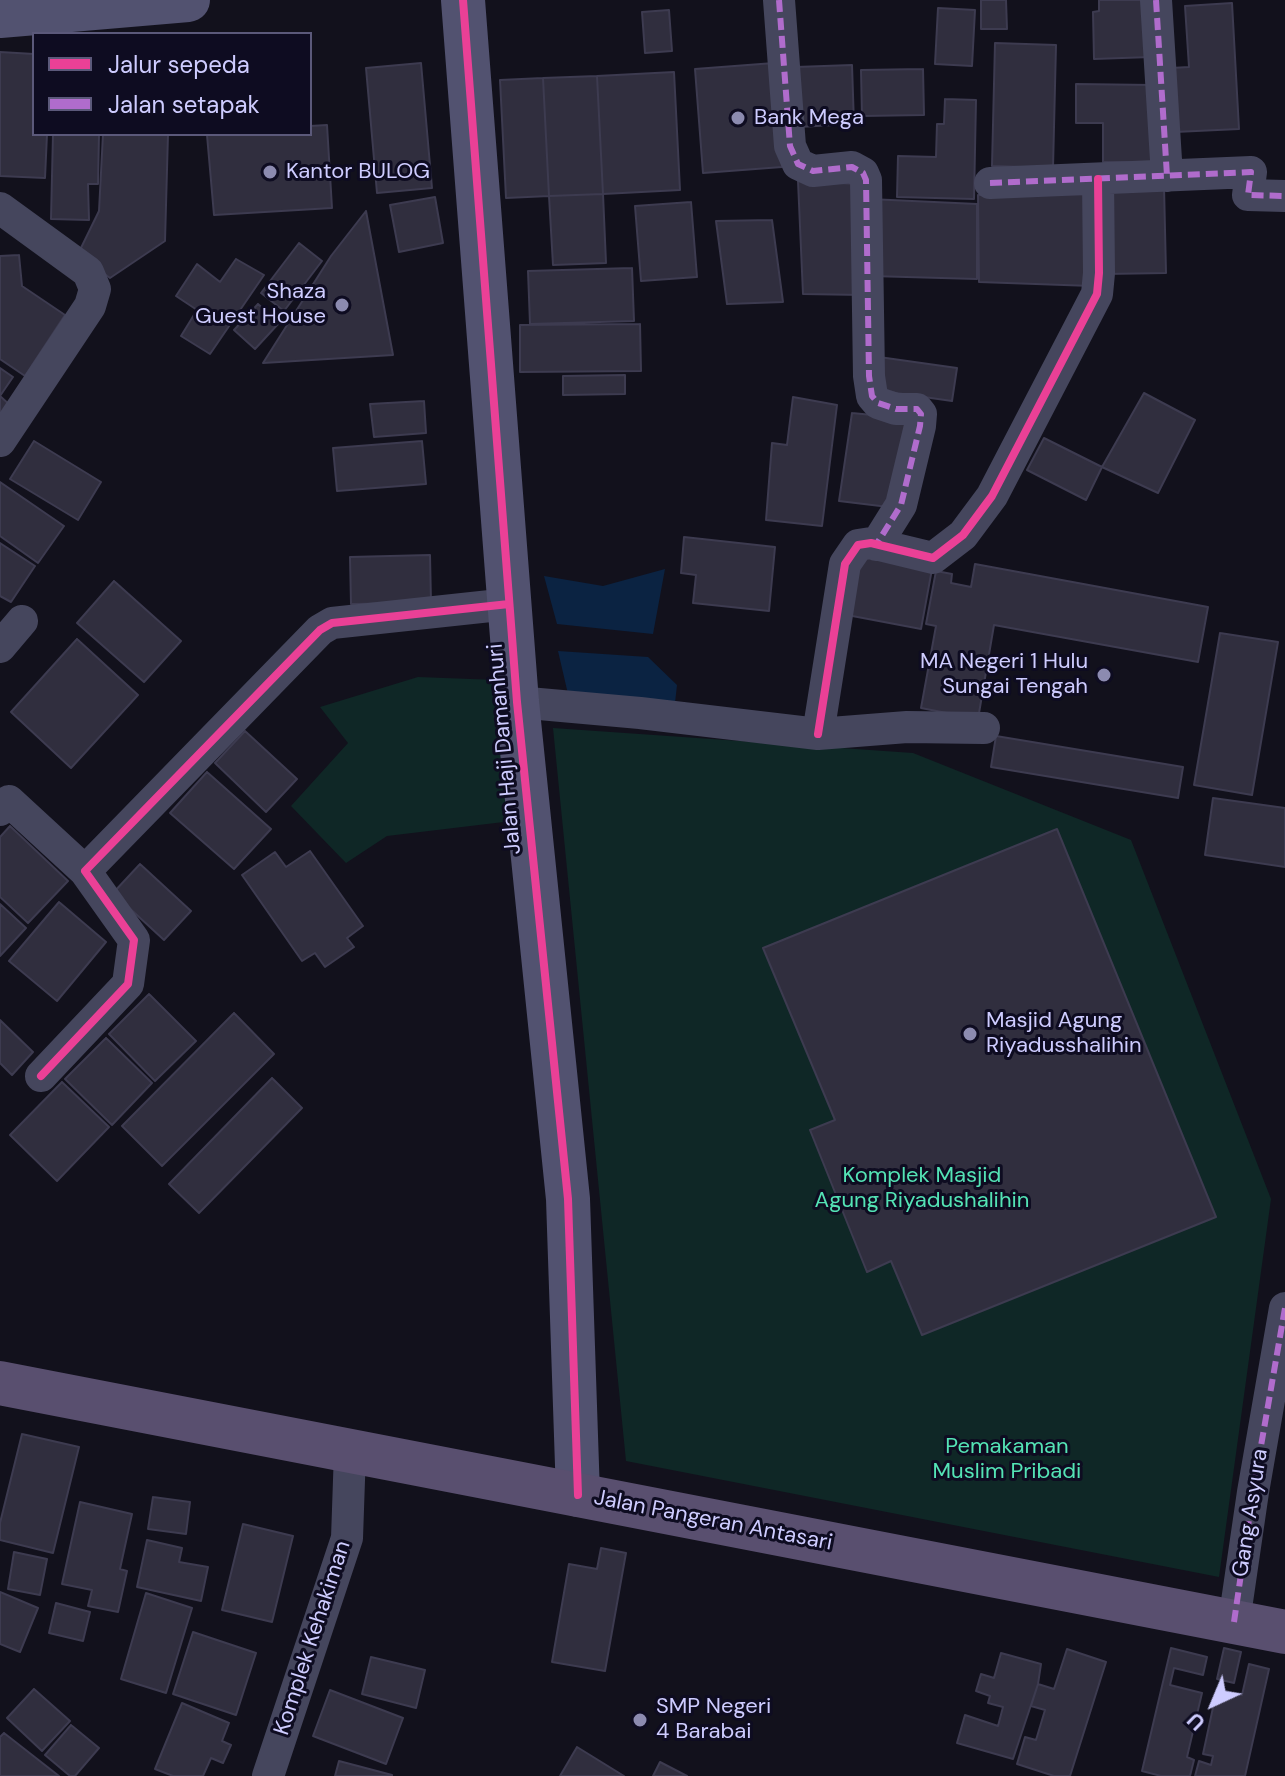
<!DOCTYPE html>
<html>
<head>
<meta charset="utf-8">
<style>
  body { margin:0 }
  #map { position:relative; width:1285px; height:1776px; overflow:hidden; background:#12111c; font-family:"DM Sans",sans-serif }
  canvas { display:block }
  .legend { position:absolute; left:32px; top:32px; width:280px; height:104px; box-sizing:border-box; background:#0e0c21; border:2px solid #5b597a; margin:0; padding:10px 14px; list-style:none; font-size:24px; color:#ceccff }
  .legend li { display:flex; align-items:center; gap:16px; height:40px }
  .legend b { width:40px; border:2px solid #5b597a }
  .north { position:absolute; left:1173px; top:1664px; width:80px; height:80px; -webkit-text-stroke:6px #0e0c21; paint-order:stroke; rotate:224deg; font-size:22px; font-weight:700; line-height:32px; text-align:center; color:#ceccff }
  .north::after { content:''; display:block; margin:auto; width:28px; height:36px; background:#ceccff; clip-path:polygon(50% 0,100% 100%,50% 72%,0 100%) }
</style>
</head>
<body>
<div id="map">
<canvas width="1285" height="1776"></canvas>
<ul class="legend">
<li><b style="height:10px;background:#ea4096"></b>Jalur sepeda</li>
<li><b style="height:10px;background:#b06ccc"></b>Jalan setapak</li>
</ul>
<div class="north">U</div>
</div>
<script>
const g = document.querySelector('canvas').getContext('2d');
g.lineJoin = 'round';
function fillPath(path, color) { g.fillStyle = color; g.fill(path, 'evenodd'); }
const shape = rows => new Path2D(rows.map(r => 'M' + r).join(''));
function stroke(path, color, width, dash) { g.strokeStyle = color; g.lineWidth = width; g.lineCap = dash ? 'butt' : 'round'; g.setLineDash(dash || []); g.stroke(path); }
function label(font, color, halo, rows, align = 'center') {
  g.font = font + ' "DM Sans",sans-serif'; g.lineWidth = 6; g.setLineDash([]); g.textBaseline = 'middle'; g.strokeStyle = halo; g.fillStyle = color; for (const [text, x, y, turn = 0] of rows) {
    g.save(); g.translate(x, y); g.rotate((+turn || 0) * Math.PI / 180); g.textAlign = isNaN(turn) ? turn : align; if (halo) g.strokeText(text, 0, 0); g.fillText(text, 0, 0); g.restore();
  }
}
fillPath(shape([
  [418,677,497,680,512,821,387,836,346,863,291,806,348,743,320,707],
  [553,728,913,753,1131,840,1271,1199,1219,1577,626,1461]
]), '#0f2726');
fillPath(shape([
  [665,569,653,634,557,624,544,576,603,586],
  [558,651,648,657,677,685,675,703,568,694]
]), '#0b2342');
const building = shape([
  [981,0,1006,0,1007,29,981,29,981,0],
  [1099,0,1149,0,1151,57,1094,59,1093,12,1099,11,1099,0],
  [1232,3,1239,129,1175,132,1171,68,1189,67,1185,6,1232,3],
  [938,8,975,10,972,66,935,64,938,8],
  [669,10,672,51,645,53,642,12,669,10],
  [995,43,1056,45,1053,168,992,166,995,43],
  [0,52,34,54,34,134,47,134,45,178,0,176,0,52],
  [421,63,432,188,377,193,366,68,421,63],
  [774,63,782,167,703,173,695,69,774,63],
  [852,65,854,124,798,127,796,67,852,65],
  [923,69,924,115,862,116,861,70,923,69],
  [674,72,680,190,603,194,597,76,674,72],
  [597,76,603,194,549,196,543,78,597,76],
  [543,78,549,196,506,198,500,80,543,78],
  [1076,84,1152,85,1152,162,1103,162,1103,123,1076,123,1076,84],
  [945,99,976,100,974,199,897,197,898,156,936,157,937,124,944,124,945,99],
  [327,125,332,208,214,215,207,135,310,134,310,126,327,125],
  [53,134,99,134,98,184,88,184,89,220,51,219,53,134],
  [103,134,168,134,165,241,110,278,78,254,99,211,103,134],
  [798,181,859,184,863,295,803,294,798,181],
  [1164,186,1166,273,1105,274,1103,187,1164,186],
  [603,194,606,263,553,265,549,196,603,194],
  [1095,194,1092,286,979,282,978,195,1095,194],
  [435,197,443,243,399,252,390,205,435,197],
  [869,199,977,204,977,279,871,276,869,199],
  [691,202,697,277,641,281,635,206,691,202],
  [366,211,393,355,263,363,331,256,366,211],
  [772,220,783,302,727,304,716,221,772,220],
  [299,243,322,261,284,311,261,293,299,243],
  [19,255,22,286,65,315,25,376,0,359,0,256,19,255],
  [236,259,264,275,210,354,181,336,197,310,176,296,197,264,220,282,236,259],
  [632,268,634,321,530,324,528,271,632,268],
  [258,304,279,323,255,349,234,330,258,304],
  [640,324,641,371,520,372,520,325,640,324],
  [879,357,957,368,952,401,875,390,879,357],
  [0,368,13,377,0,396,12,407,0,423,0,368],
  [625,375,625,394,563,395,563,376,625,375],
  [1144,393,1195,420,1158,493,1102,467,1144,393],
  [793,397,837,405,822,526,766,520,772,443,787,445,793,397],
  [424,401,426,433,374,437,370,404,424,401],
  [852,413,913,419,897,508,839,501,852,413],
  [1044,438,1102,467,1086,500,1027,470,1044,438],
  [34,441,101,482,78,520,10,479,34,441],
  [422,441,426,484,337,491,333,448,422,441],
  [0,482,64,526,38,563,0,536,0,482],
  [684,537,775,547,769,611,693,603,696,575,681,573,684,537],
  [0,543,35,566,11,602,0,596,0,543],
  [430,555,431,603,351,604,350,557,430,555],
  [859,555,932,569,921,629,847,615,859,555],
  [975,564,1208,607,1198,662,994,625,978,719,921,708,936,626,926,624,936,571,952,574,951,583,971,587,975,564],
  [114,581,181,641,144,682,77,623,114,581],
  [1220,633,1278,642,1252,795,1194,785,1220,633],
  [77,639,138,695,71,768,11,712,77,639],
  [245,731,297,779,266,812,215,763,245,731],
  [996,736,1183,767,1178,798,991,767,996,736],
  [207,772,271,829,234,869,170,813,207,772],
  [1213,798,1285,808,1285,867,1205,855,1213,798],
  [10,826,68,881,28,923,0,897,0,837,10,826],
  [1057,829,1216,1217,922,1335,891,1261,867,1272,810,1130,835,1120,763,948,1057,829],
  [310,851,363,926,347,938,354,947,325,967,315,953,302,961,242,875,275,852,286,867,310,851],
  [140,864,191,911,164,940,113,893,140,864],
  [59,902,106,942,57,1001,9,961,59,902],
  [0,904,26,928,0,956,0,904],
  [149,994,196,1041,155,1081,109,1034,149,994],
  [234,1013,274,1054,162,1166,122,1126,234,1013],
  [0,1020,33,1052,12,1075,0,1063,0,1020],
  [106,1038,152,1083,112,1125,65,1079,106,1038],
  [272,1078,302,1108,199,1213,169,1184,272,1078],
  [62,1082,109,1127,57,1181,10,1135,62,1082],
  [22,1434,79,1447,53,1553,0,1540,0,1523,22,1434],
  [153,1497,190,1502,186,1534,148,1529,153,1497],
  [80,1502,132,1514,120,1569,127,1571,118,1612,88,1606,92,1590,62,1584,80,1502],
  [243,1524,293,1536,272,1622,222,1610,243,1524],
  [147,1540,182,1548,179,1562,208,1567,201,1601,137,1587,147,1540],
  [601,1548,626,1553,605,1671,552,1662,569,1564,597,1569,601,1548],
  [14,1552,47,1559,40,1595,8,1589,14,1552],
  [0,1592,38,1608,20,1652,0,1644,0,1592],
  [146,1593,192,1608,166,1693,121,1679,146,1593],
  [56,1603,90,1612,83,1641,49,1633,56,1603],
  [193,1632,256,1653,236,1715,173,1694,193,1632],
  [1171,1648,1207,1657,1203,1675,1174,1668,1170,1685,1202,1693,1187,1757,1194,1760,1190,1776,1161,1776,1142,1771,1171,1648],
  [1224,1648,1241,1652,1234,1683,1217,1679,1224,1648],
  [1067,1649,1106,1662,1070,1776,1054,1776,1017,1764,1025,1737,1036,1740,1045,1710,1031,1706,1038,1684,1054,1689,1067,1649],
  [1001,1653,1041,1664,1038,1684,1013,1759,957,1743,965,1715,998,1726,1003,1707,988,1703,990,1696,976,1691,981,1674,994,1678,1001,1653],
  [371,1657,425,1670,416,1708,362,1694,371,1657],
  [1249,1664,1269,1669,1245,1776,1195,1776,1199,1761,1211,1765,1213,1756,1203,1754,1217,1689,1242,1695,1249,1664],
  [34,1689,70,1721,42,1751,7,1718,34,1689],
  [330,1690,403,1718,386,1764,313,1736,330,1690],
  [182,1703,229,1723,222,1741,231,1745,223,1763,211,1758,203,1776,173,1776,155,1769,182,1703],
  [71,1725,99,1748,75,1776,70,1776,45,1755,71,1725],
  [4,1733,59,1776,0,1776,0,1737,4,1733],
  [577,1747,624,1776,560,1776,577,1747],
  [339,1761,392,1775,392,1776,335,1776,339,1761],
  [660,1762,687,1776,653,1776,660,1762]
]);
fillPath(building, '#302e3e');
stroke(building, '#3d3b50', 2);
stroke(shape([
  [779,0,790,146,798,164,813,171,852,167,863,173,866,180,869,376,872,396,878,403,896,409,917,409,921,414,920,426,901,505,876,545],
  [1156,0,1167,176],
  [990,183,1251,172,1248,195,1285,196],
  [0,208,88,272,95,289,90,306,0,441],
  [0,647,22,621],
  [517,702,640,713,818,734,907,727,984,728],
  [818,734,845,564,858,545,871,543,933,558,963,535,992,496,1097,294,1099,273,1098,179],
  [0,810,9,801,85,871],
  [41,1076,128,984,134,940,85,871,320,630,332,623,509,604],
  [1234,1622,1253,1492,1285,1308],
  [268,1776,347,1538,350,1451]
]), '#45465d', 32);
stroke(shape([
  [463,0,517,702,568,1199,578,1495],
  [0,16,188,0]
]), '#525270', 44);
stroke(shape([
  [0,1383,1285,1632]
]), '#594f6f', 44);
stroke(shape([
  [779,0,790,146,798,164,813,171,852,167,863,173,866,180,869,376,872,396,878,403,896,409,917,409,921,414,920,426,901,505,876,545],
  [1156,0,1167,176],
  [990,183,1251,172,1248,195,1285,196],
  [1234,1622,1253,1492,1285,1308]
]), '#b06ccc', 6, [12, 6]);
stroke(shape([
  [463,0,517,702,568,1199,578,1495],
  [818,734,845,564,858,545,871,543,933,558,963,535,992,496,1097,294,1099,273,1098,179],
  [41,1076,128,984,134,940,85,871,320,630,332,623,509,604]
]), '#ea4096', 8);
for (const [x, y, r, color] of [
  [738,118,8,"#8c8bb0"],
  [270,172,8,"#8c8bb0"],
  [342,305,8,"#8c8bb0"],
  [1104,675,8,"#8c8bb0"],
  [970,1034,8,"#8c8bb0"],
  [640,1720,8,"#8c8bb0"]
]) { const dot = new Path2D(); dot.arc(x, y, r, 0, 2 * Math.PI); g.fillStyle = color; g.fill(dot); stroke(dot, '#0e0c21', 3); }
label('22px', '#ceccff', '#0e0c21', [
  ["Bank Mega",754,118],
  ["Kantor BULOG",286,172],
  ["Shaza",326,292,"right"],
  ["Guest House",326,317,"right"],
  ["MA Negeri 1 Hulu",1088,662,"right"],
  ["Sungai Tengah",1088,687,"right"],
  ["Masjid Agung",986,1021],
  ["Riyadusshalihin",986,1046],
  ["SMP Negeri",656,1707],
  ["4 Barabai",656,1732]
], 'left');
label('22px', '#ceccff', '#0e0c21', [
  ["Jalan Haji Damanhuri",505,749,-95],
  ["Gang Asyura",1251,1513,-81],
  ["Jalan Pangeran Antasari",713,1521,11],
  ["Komplek Kehakiman",313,1638,-72]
]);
label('22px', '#54e3b5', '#0e0c21', [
  ["Komplek Masjid",922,1176],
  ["Agung Riyadushalihin",922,1201],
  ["Pemakaman",1007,1447],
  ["Muslim Pribadi",1007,1472]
]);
</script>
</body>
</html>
